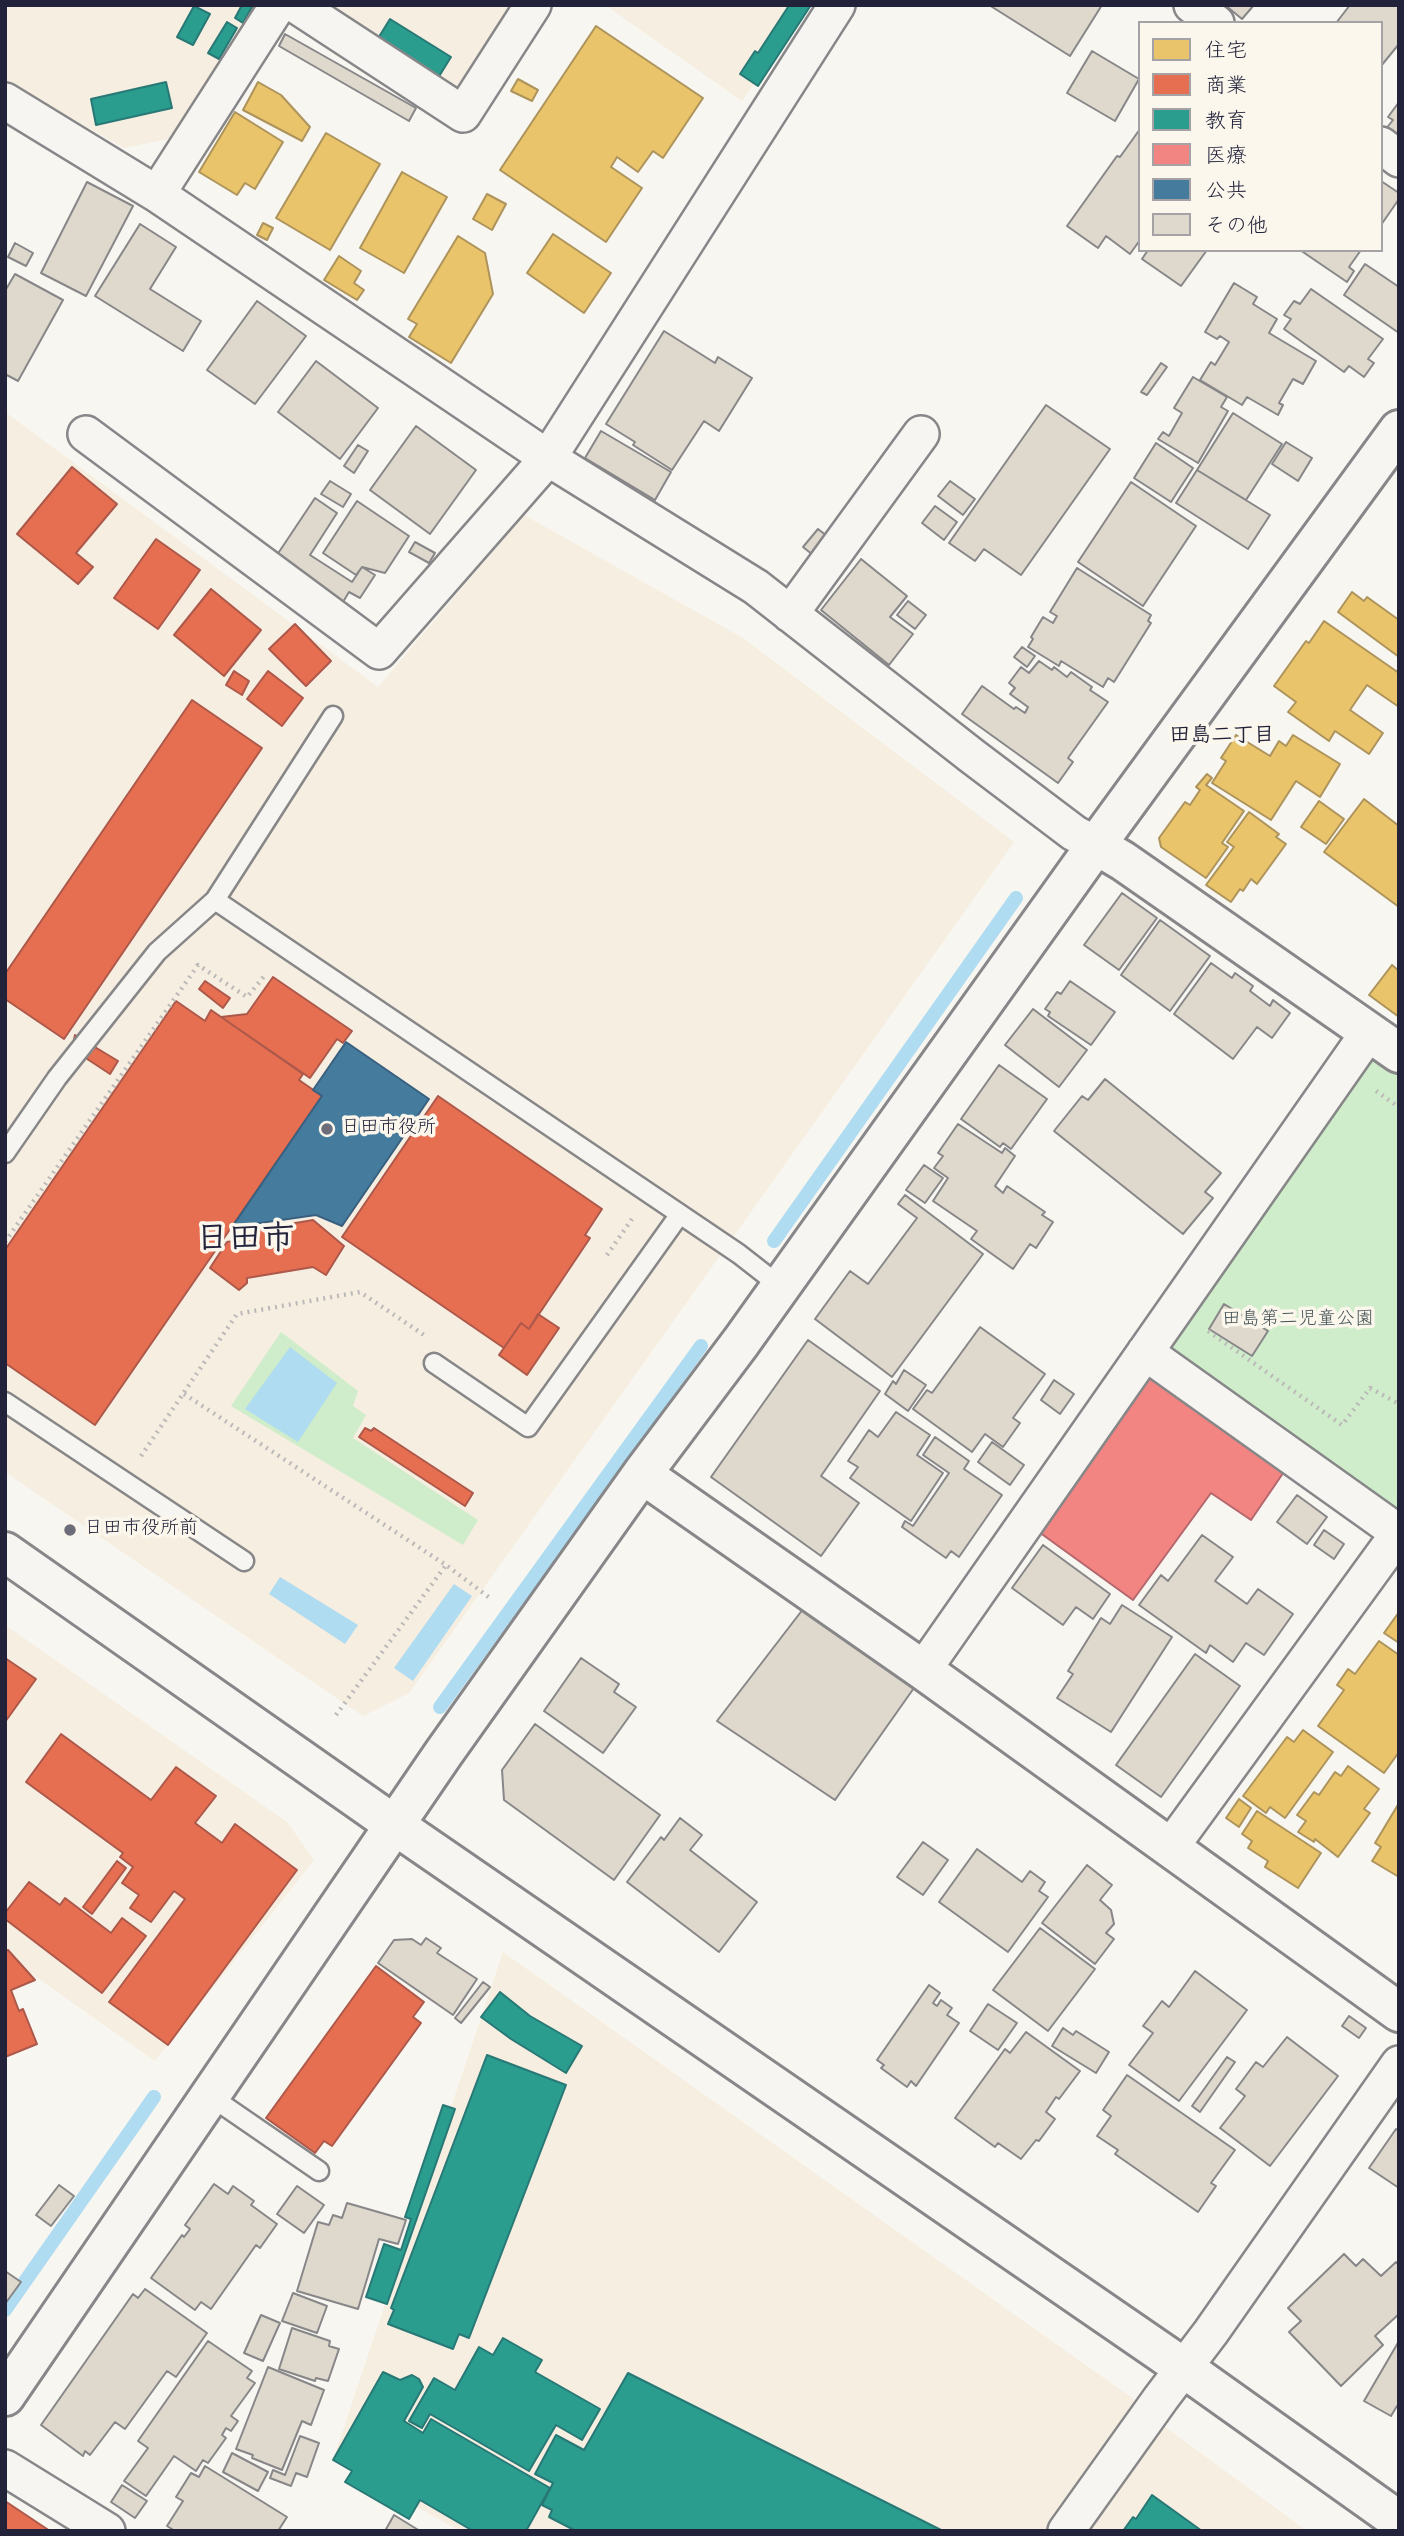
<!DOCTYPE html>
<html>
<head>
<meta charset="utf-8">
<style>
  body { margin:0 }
  #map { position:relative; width:1404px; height:2536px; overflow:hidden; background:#f8f6f0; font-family:"Gochi Hand","Klee One",sans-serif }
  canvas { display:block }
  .frame { position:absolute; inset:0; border:7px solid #22223b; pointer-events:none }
  .legend { position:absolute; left:1138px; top:21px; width:245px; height:231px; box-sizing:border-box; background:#fbf7ec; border:2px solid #a4a2a5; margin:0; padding:9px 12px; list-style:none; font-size:21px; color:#22223b }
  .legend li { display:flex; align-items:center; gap:14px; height:35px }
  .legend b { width:35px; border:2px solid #a4a2a5 }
</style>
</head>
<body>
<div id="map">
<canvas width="1404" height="2536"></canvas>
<div class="frame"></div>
<ul class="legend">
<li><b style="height:19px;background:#e9c46a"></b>住宅</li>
<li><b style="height:19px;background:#e76f51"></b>商業</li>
<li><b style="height:19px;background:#2a9d8f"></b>教育</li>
<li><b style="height:19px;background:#f28482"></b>医療</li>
<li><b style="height:19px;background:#457b9d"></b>公共</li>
<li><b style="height:19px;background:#dfd8cc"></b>その他</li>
</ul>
</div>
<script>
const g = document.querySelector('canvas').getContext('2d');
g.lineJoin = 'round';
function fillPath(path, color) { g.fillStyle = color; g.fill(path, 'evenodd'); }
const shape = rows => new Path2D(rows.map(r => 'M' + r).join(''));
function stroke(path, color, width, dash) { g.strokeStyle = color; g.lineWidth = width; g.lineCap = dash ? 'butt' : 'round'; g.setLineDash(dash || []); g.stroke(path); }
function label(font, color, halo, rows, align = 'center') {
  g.font = font + ' "Gochi Hand","Klee One",sans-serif'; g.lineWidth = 7; g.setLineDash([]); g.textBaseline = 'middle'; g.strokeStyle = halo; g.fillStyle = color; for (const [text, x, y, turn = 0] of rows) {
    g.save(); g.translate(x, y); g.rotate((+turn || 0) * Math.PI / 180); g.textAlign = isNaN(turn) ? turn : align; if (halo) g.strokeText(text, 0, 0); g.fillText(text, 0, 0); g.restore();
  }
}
fillPath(shape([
  [5,5,265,5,173,138,124,148,5,80],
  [306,5,518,5,459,99],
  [605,5,808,5,742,101],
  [5,412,378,687,524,515,743,638,1014,842,409,1693,363,1716,5,1472],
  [5,1625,287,1822,314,1860,155,2061,5,1955],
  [503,1952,1135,2400,1045,2531,460,2531,333,2460],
  [1157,2421,1307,2531,1080,2531]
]), '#f6eee0');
fillPath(shape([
  [1370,1039,1399,1059,1399,1518,1157,1346],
  [281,1332,358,1391,353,1406,366,1415,353,1438,478,1520,463,1545,231,1406]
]), '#cfedca');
fillPath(shape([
  [290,1347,337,1383,298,1442,245,1409],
  [280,1577,358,1625,345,1644,269,1594],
  [454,1584,472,1596,413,1681,394,1668]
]), '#afdcf1');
const homes = shape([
  [596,26,703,98,663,158,653,151,638,172,617,157,611,167,642,188,606,242,500,170,596,26],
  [518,79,538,90,532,101,511,91,518,79],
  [258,82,281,95,310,127,302,141,243,110,258,82],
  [235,112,283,142,255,189,245,183,237,195,199,172,235,112],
  [326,133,380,164,330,250,276,218,326,133],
  [402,172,447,197,404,273,360,248,402,172],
  [487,194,506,204,492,230,473,219,487,194],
  [263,223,273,228,267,240,257,235,263,223],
  [553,234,611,273,584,313,527,273,553,234],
  [458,236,485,253,493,294,451,363,409,337,417,324,408,319,458,236],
  [339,256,361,271,354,283,364,290,357,300,324,280,339,256],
  [1352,592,1364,601,1367,597,1399,620,1399,657,1338,612,1352,592],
  [1324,621,1399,673,1399,707,1367,685,1350,710,1383,733,1369,754,1335,731,1329,741,1288,712,1296,702,1274,686,1306,641,1309,643,1324,621],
  [1236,735,1270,756,1279,741,1286,746,1293,735,1340,764,1320,797,1296,781,1271,820,1212,783,1226,761,1221,758,1236,735],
  [1207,774,1212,778,1206,785,1244,811,1222,843,1228,847,1206,878,1161,847,1159,838,1185,802,1190,805,1200,790,1196,787,1207,774],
  [1364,799,1399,826,1399,907,1324,852,1364,799],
  [1319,801,1344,819,1326,844,1301,827,1319,801],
  [1249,812,1279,834,1276,837,1286,844,1257,884,1251,879,1243,891,1240,889,1231,902,1206,885,1234,847,1227,842,1249,812],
  [1392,965,1399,971,1399,1017,1369,995,1392,965],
  [1399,1612,1399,1643,1384,1633,1399,1612],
  [1379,1641,1399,1655,1399,1752,1384,1773,1318,1726,1344,1690,1337,1685,1348,1669,1355,1674,1379,1641],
  [1303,1730,1333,1752,1285,1818,1270,1807,1266,1813,1243,1796,1287,1737,1294,1742,1303,1730],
  [1348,1766,1379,1789,1364,1809,1370,1813,1338,1857,1315,1839,1314,1842,1298,1832,1306,1821,1297,1815,1314,1792,1319,1795,1335,1772,1341,1776,1348,1766],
  [1239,1799,1251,1808,1239,1827,1226,1818,1239,1799],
  [1399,1803,1399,1877,1372,1861,1381,1847,1375,1843,1399,1803],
  [1257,1811,1321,1853,1298,1888,1265,1867,1268,1861,1248,1848,1252,1841,1242,1834,1257,1811]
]);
fillPath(homes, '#e9c46a');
stroke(homes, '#ad935c', 2);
const shops = shape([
  [72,467,117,504,76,553,93,567,78,584,17,534,72,467],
  [156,539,200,570,158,629,114,598,156,539],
  [211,589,261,630,224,676,174,635,211,589],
  [295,624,331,661,306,686,269,649,295,624],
  [234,671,249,681,242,695,226,685,234,671],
  [268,671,303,698,282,726,247,699,268,671],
  [192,700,262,748,64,1039,5,999,5,974,192,700],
  [273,977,352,1031,343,1043,337,1039,310,1078,221,1017,247,1014,273,977],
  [205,981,230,998,223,1008,199,989,205,981],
  [176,1001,205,1021,211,1010,303,1074,299,1080,322,1096,95,1425,5,1363,5,1250,176,1001],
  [75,1035,118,1061,110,1074,72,1049,75,1035],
  [438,1096,602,1209,585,1235,590,1238,529,1329,521,1323,504,1348,342,1237,438,1096],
  [313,1220,344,1246,326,1275,313,1267,247,1278,247,1283,239,1290,210,1268,227,1242,255,1237,254,1230,313,1220],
  [538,1314,559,1328,527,1375,499,1355,521,1323,529,1329,538,1314],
  [365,1428,371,1431,374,1428,473,1493,465,1506,359,1437,365,1428],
  [5,1658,36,1679,5,1722,5,1658],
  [61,1734,151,1800,176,1767,216,1796,195,1823,222,1843,235,1824,297,1870,168,2045,109,2002,185,1899,174,1891,151,1922,130,1908,139,1895,122,1883,133,1867,120,1857,123,1853,26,1782,61,1734],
  [117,1861,126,1868,92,1914,83,1907,117,1861],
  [29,1882,60,1905,65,1898,111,1933,122,1918,146,1936,102,1993,5,1919,5,1913,29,1882],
  [8,1950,35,1980,11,1990,19,2011,23,2009,37,2044,5,2057,5,1951,8,1950],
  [376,1966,424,2002,413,2017,421,2023,332,2146,324,2141,315,2153,266,2118,376,1966],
  [5,2501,50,2531,5,2531,5,2501]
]);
fillPath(shops, '#e76f51');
stroke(shops, '#ac584a', 2);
const schools = shape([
  [242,5,253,5,243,23,235,18,242,5],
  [786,5,811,5,758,86,740,74,755,51,758,53,788,7,786,5],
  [194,6,210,14,193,45,177,37,194,6],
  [390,19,451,57,438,78,377,40,390,19],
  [227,22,237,28,219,59,208,53,227,22],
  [166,82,172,108,96,125,91,99,166,82],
  [500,1992,530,2016,582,2046,566,2073,511,2039,481,2017,500,1992],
  [487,2055,566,2085,469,2338,459,2334,453,2349,388,2324,394,2310,391,2308,487,2055],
  [443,2105,455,2109,387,2304,366,2297,384,2244,401,2250,411,2219,405,2217,443,2105],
  [503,2338,542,2360,535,2372,600,2409,582,2440,556,2425,529,2471,430,2414,422,2428,409,2421,434,2378,455,2390,479,2347,493,2355,503,2338],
  [383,2372,400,2380,412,2375,419,2379,423,2387,404,2421,423,2433,431,2419,550,2488,526,2531,473,2531,420,2500,409,2519,345,2482,352,2471,333,2460,383,2372],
  [628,2373,943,2531,576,2531,549,2517,552,2510,542,2505,553,2483,535,2474,556,2435,584,2450,628,2373],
  [1152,2495,1202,2531,1123,2531,1133,2517,1136,2519,1152,2495]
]);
fillPath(schools, '#2a9d8f');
stroke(schools, '#287876', 2);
const health = shape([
  [1147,1363,1290,1463,1251,1520,1211,1493,1133,1600,1032,1527,1147,1363]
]);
fillPath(health, '#f28482');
stroke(health, '#b4676d', 2);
const public = shape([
  [346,1042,429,1099,342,1226,316,1215,232,1227,322,1096,313,1090,346,1042]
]);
fillPath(public, '#457b9d');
stroke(public, '#3a6080', 2);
stroke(shape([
  [774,1241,1016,898],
  [440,1707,701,1346],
  [5,2310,154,2097]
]), '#afdcf1', 14);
const building = shape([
  [989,5,1102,5,1070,56,989,5],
  [1225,5,1254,5,1242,19,1225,5],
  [1350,5,1399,5,1399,44,1381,66,1381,23,1336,23,1350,5],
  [285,34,416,108,409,121,279,46,285,34],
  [1092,51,1139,79,1115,121,1067,93,1092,51],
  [1399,102,1399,139,1385,130,1393,120,1388,117,1399,102],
  [1140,129,1140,240,1130,254,1106,236,1098,248,1067,226,1117,156,1120,157,1140,129],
  [1381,181,1399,193,1399,199,1381,225,1381,181],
  [87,182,133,206,86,296,41,273,87,182],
  [140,224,176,247,150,289,201,321,183,351,95,296,140,224],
  [15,243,33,253,26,266,8,257,15,243],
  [1148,250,1207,250,1181,286,1142,259,1148,250],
  [1300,250,1361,250,1349,267,1354,271,1347,282,1300,250],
  [1365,264,1399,287,1399,333,1344,295,1365,264],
  [15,274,63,300,18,381,5,374,5,291,15,274],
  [1234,283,1257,297,1253,304,1277,319,1269,333,1316,361,1303,384,1293,379,1279,403,1283,405,1278,415,1247,397,1242,405,1200,380,1211,362,1215,365,1229,342,1220,336,1217,339,1205,332,1234,283],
  [1311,289,1383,339,1368,359,1374,363,1364,377,1349,366,1344,372,1284,329,1291,319,1284,315,1294,301,1300,304,1311,289],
  [257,301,306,336,255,404,207,370,257,301],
  [664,331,715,363,718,357,752,378,719,431,704,421,672,470,633,445,635,442,606,424,664,331],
  [316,361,378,408,340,459,278,412,316,361],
  [1161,363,1167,367,1147,395,1141,392,1161,363],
  [1193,377,1227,397,1221,407,1228,411,1198,463,1158,439,1163,432,1169,436,1182,413,1174,408,1193,377],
  [1046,405,1110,449,1021,575,984,549,975,561,949,543,1046,405],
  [1233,413,1282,444,1246,500,1197,470,1233,413],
  [416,426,476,470,430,534,370,490,416,426],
  [601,431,671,472,655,500,585,458,601,431],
  [1286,442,1312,458,1298,481,1272,464,1286,442],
  [1156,443,1193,468,1171,502,1134,478,1156,443],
  [358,445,368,451,354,473,344,466,358,445],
  [1197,470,1270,515,1248,549,1176,503,1197,470],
  [330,481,351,494,343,507,321,494,330,481],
  [950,481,975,499,963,515,938,496,950,481],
  [1131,482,1196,526,1143,606,1078,562,1131,482],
  [315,498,337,513,310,555,352,582,362,567,375,575,360,598,349,592,343,602,275,558,315,498],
  [357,501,409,536,385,573,362,567,356,575,323,553,357,501],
  [935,506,957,522,944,540,922,523,935,506],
  [818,529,827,536,813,555,803,547,818,529],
  [415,542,435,553,429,563,409,552,415,542],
  [861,559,907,596,890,617,913,634,889,665,821,610,861,559],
  [1077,568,1151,615,1148,621,1151,623,1114,682,1108,678,1103,687,1061,661,1059,666,1028,647,1033,639,1031,637,1043,617,1053,623,1057,616,1050,612,1077,568],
  [908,601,926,615,915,629,897,615,908,601],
  [1022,647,1035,656,1027,667,1014,657,1022,647],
  [1039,661,1052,670,1054,667,1067,677,1071,672,1092,687,1090,690,1108,702,1068,758,1073,762,1058,783,962,714,982,686,1014,709,1016,707,1025,713,1028,707,1010,694,1015,688,1009,683,1021,667,1029,673,1039,661],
  [1122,893,1157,918,1119,970,1084,945,1122,893],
  [1160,920,1210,956,1170,1011,1121,975,1160,920],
  [1211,963,1232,978,1235,973,1253,986,1250,991,1270,1006,1273,1000,1290,1013,1272,1038,1257,1027,1233,1059,1174,1014,1211,963],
  [1070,981,1115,1012,1091,1045,1048,1016,1050,1012,1045,1009,1057,992,1061,994,1070,981],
  [1033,1009,1087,1050,1059,1087,1005,1045,1033,1009],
  [999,1065,1047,1099,1011,1149,1003,1143,1000,1147,961,1119,999,1065],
  [1105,1079,1221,1173,1205,1192,1213,1198,1183,1234,1054,1131,1082,1096,1088,1100,1105,1079],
  [958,1124,1002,1153,1005,1148,1015,1156,995,1186,1003,1193,1007,1186,1045,1212,1042,1215,1053,1222,1036,1248,1030,1244,1013,1269,971,1239,977,1231,933,1201,948,1178,934,1168,943,1156,938,1153,958,1124],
  [924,1165,943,1178,925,1203,906,1190,924,1165],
  [905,1195,983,1254,892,1377,815,1319,850,1271,868,1284,917,1218,898,1204,905,1195],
  [1224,1304,1268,1331,1252,1356,1209,1329,1224,1304],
  [980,1327,1045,1374,1013,1418,1020,1423,1003,1447,985,1434,972,1452,913,1409,927,1390,932,1393,980,1327],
  [808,1340,880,1391,821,1476,859,1503,821,1556,711,1477,808,1340],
  [904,1370,926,1385,908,1411,885,1394,893,1381,896,1384,904,1370],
  [1054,1380,1074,1394,1060,1414,1041,1400,1054,1380],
  [896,1412,930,1435,917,1455,943,1473,911,1521,850,1478,858,1467,848,1461,869,1430,878,1437,896,1412],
  [935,1437,969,1461,964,1469,1002,1495,959,1557,951,1551,946,1558,902,1527,905,1521,913,1526,949,1473,923,1455,935,1437],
  [992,1442,1024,1465,1010,1485,978,1462,992,1442],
  [1297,1495,1327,1517,1307,1544,1277,1522,1297,1495],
  [1324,1530,1344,1544,1334,1559,1314,1545,1324,1530],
  [1202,1535,1233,1557,1215,1581,1247,1604,1258,1589,1293,1614,1264,1655,1246,1643,1233,1662,1210,1645,1206,1653,1139,1605,1161,1575,1168,1581,1202,1535],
  [1043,1545,1110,1594,1093,1619,1076,1607,1063,1625,1012,1588,1043,1545],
  [810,1600,921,1678,835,1800,717,1721,810,1600],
  [1122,1605,1172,1637,1111,1732,1057,1698,1073,1674,1068,1671,1101,1618,1110,1624,1122,1605],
  [1195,1654,1240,1686,1161,1797,1116,1765,1195,1654],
  [581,1658,619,1684,614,1692,636,1707,603,1753,544,1711,581,1658],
  [535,1724,660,1815,614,1880,504,1800,502,1770,535,1724],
  [680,1818,702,1835,690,1850,757,1902,719,1952,627,1882,661,1837,664,1840,680,1818],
  [923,1842,948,1860,923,1895,897,1877,923,1842],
  [977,1849,1022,1882,1030,1871,1045,1882,1039,1891,1048,1897,1008,1952,939,1902,977,1849],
  [1087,1865,1112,1885,1100,1900,1111,1910,1114,1924,1106,1933,1114,1939,1095,1964,1042,1923,1087,1865],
  [1040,1928,1095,1969,1048,2031,993,1990,1040,1928],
  [426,1938,441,1948,437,1953,477,1979,453,2015,378,1963,394,1940,412,1939,421,1945,426,1938],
  [1195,1971,1247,2010,1179,2101,1129,2065,1153,2033,1143,2026,1162,2001,1169,2007,1195,1971],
  [483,1982,490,1987,461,2023,455,2018,483,1982],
  [929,1985,940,1993,933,2003,937,2006,941,2000,952,2008,947,2015,959,2023,916,2086,911,2081,907,2087,881,2068,884,2065,877,2060,929,1985],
  [988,2004,1017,2023,998,2050,970,2031,988,2004],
  [1349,2016,1366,2028,1359,2038,1342,2026,1349,2016],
  [1063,2028,1073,2035,1076,2031,1109,2052,1096,2073,1052,2046,1063,2028],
  [1026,2032,1080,2071,1059,2099,1056,2097,1046,2112,1055,2119,1039,2141,1036,2140,1021,2159,998,2143,995,2147,955,2118,1005,2049,1010,2053,1026,2032],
  [1287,2037,1338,2076,1270,2166,1220,2128,1245,2096,1236,2089,1256,2062,1263,2067,1287,2037],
  [1227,2057,1235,2062,1200,2112,1192,2106,1227,2057],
  [1127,2075,1235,2150,1211,2183,1216,2186,1198,2212,1115,2154,1118,2150,1097,2136,1111,2116,1103,2110,1127,2075],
  [1396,2129,1399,2131,1399,2188,1369,2168,1396,2129],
  [214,2184,228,2194,233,2186,254,2201,251,2205,277,2224,260,2248,256,2245,211,2309,201,2302,195,2310,151,2278,182,2235,184,2237,190,2229,185,2225,214,2184],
  [59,2185,74,2196,51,2226,36,2215,59,2185],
  [297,2186,324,2205,304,2233,277,2214,297,2186],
  [347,2203,406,2220,398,2244,379,2239,358,2309,297,2291,318,2222,329,2225,333,2215,342,2218,347,2203],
  [1344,2254,1356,2266,1363,2259,1381,2276,1396,2262,1399,2265,1399,2314,1375,2336,1383,2345,1341,2386,1289,2332,1301,2321,1288,2308,1344,2254],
  [5,2271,21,2282,5,2304,5,2271],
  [145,2289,207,2333,176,2377,167,2371,125,2429,115,2422,90,2455,85,2451,83,2456,41,2425,133,2294,138,2298,145,2289],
  [293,2293,327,2306,317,2333,282,2321,293,2293],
  [261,2315,280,2323,263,2361,244,2353,261,2315],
  [292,2328,330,2341,329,2346,339,2349,328,2381,316,2378,315,2381,279,2369,292,2328],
  [208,2341,252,2371,247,2378,255,2383,231,2416,238,2421,231,2431,226,2428,222,2435,226,2438,208,2463,203,2460,196,2471,174,2456,146,2496,124,2481,148,2448,138,2441,208,2341],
  [1399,2341,1399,2407,1397,2406,1391,2416,1364,2401,1399,2341],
  [268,2367,324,2390,311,2425,302,2421,282,2470,252,2458,253,2455,236,2449,268,2367],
  [300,2436,319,2443,307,2477,296,2473,291,2486,270,2478,273,2470,285,2475,300,2436],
  [232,2453,268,2472,258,2491,223,2472,232,2453],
  [205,2466,287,2517,278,2531,175,2531,167,2526,183,2501,176,2497,191,2473,199,2477,205,2466],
  [122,2485,147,2501,135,2518,111,2502,122,2485],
  [394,2515,420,2531,385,2531,394,2515]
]);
fillPath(building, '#dfd8cc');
stroke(building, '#878688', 2);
const service = shape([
  [333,716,215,900,739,1254,780,1286],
  [5,1153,57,1078,157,952,215,900],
  [434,1363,528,1427,680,1214],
  [5,1402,244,1561],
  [210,2096,319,2171]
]);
const minor = shape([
  [296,5,463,114,533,5],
  [1192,5,1216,23],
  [5,101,157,194,548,458,756,587,972,756,1074,833,1096,845],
  [1381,145,1399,159],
  [157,194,278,5],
  [86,434,379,651,548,458,837,5],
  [790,614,921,434],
  [1145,1352,1399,1533],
  [923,1670,1369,1032],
  [1170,1848,1399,1533],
  [5,2468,107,2531],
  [1066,2531,1161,2398,1211,2332,1399,2064]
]);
const tertiary = shape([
  [1096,845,1123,861,1399,1053],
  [642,1474,923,1670,1399,2012],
  [5,1552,396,1826,1184,2368,1399,2521],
  [5,2396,443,1754,642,1474,741,1342,1096,845,1399,430]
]);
stroke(service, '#878688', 23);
stroke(minor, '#878688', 40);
stroke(tertiary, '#878688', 44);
stroke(shape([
  [1376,1091,1399,1107],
  [5,1242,198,965,247,997,266,974],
  [607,1255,632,1219],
  [1208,1331,1342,1425,1370,1388,1399,1404],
  [184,1394,446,1565,490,1598],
  [141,1456,237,1314,360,1292,424,1335],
  [336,1715,446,1565]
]), '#bcbab9', 4.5, [2, 5]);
stroke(service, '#f6f5f1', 18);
stroke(minor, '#f6f5f1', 35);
stroke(tertiary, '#f6f5f1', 38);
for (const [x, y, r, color] of [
  [327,1129,7,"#6d6c7a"],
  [70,1530,7,"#6d6c7a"]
]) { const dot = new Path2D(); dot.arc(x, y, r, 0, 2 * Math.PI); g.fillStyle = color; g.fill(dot); stroke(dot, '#fbf7ec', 2.5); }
label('19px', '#22223b', '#fbf7ec', [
  ["日田市役所",341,1129],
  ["日田市役所前",84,1530]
], 'left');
label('19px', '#455357', '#fbf7ec', [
  ["田島第二児童公園",1298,1321]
]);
label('bold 21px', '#22223b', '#fbf7ec', [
  ["田島二丁目",1222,738]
]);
label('bold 33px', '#22223b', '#fbf7ec', [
  ["日田市",245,1243]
]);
</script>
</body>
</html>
